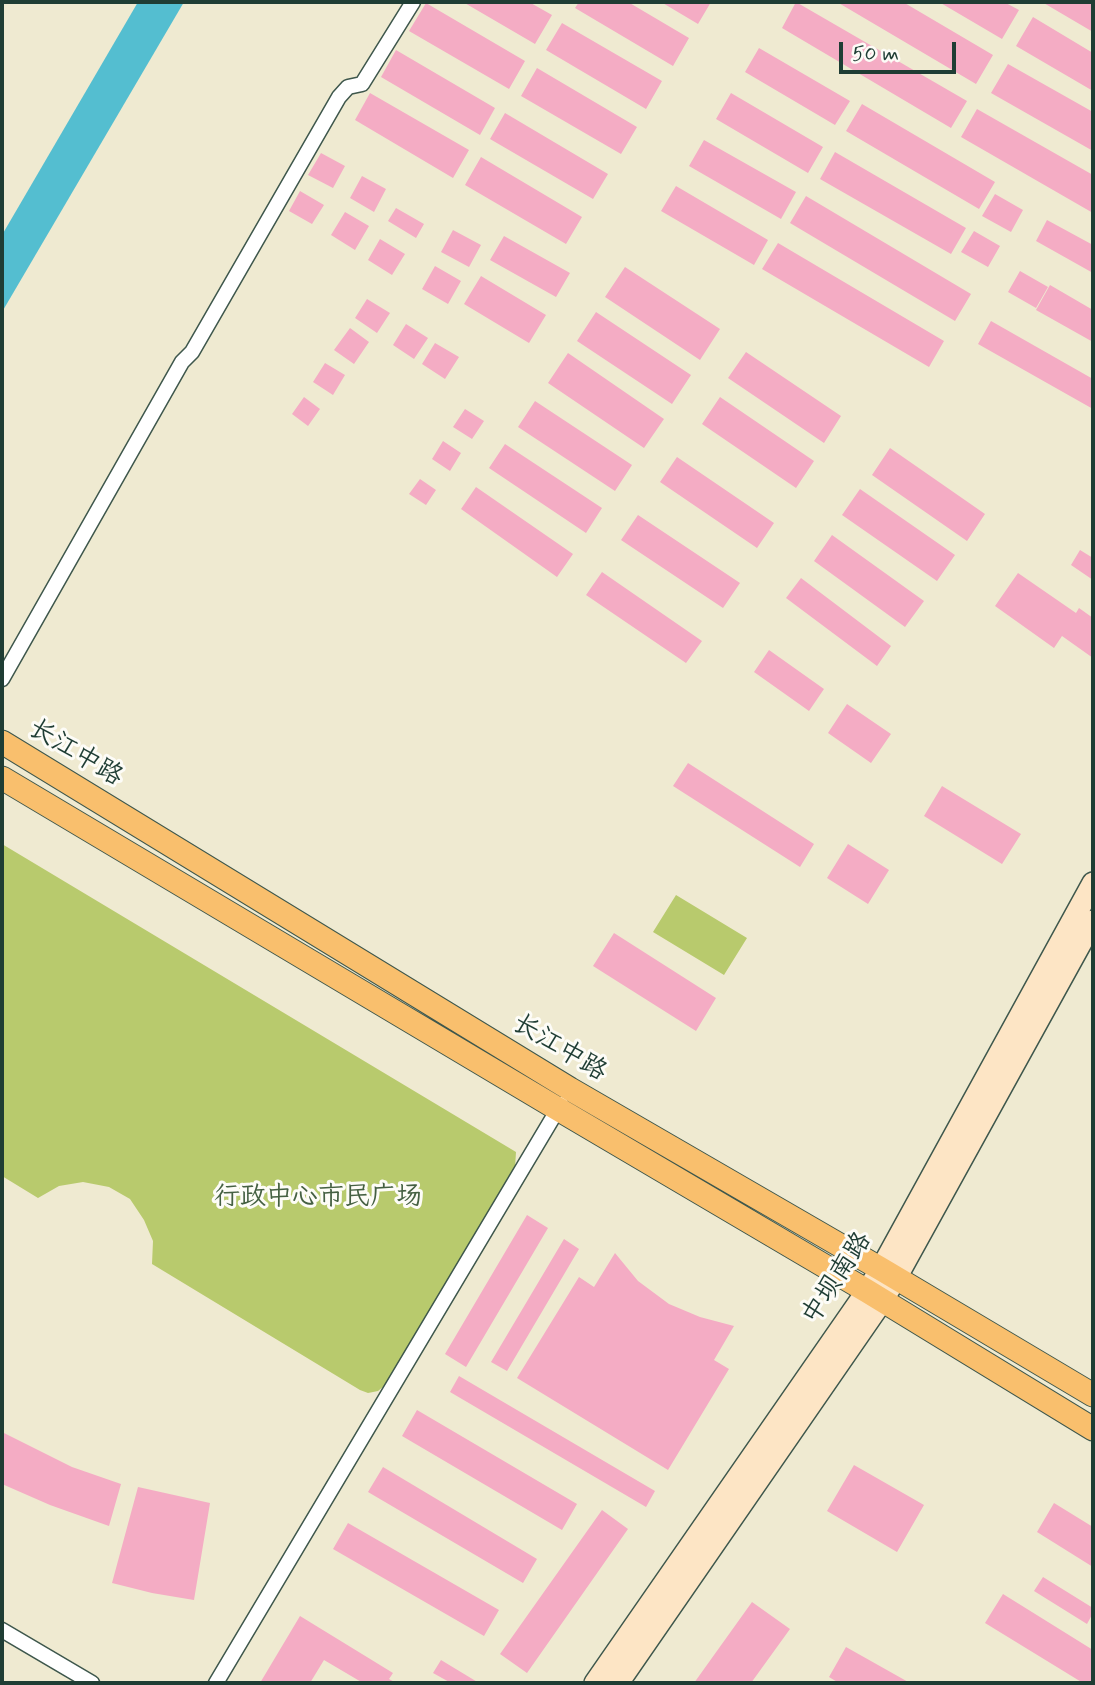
<!DOCTYPE html>
<html>
<head>
<meta charset="utf-8">
<style>
  body { margin:0 }
  #map { position:relative; width:1095px; height:1685px; overflow:hidden; background:#efead1; font-family:Mynerve,sans-serif }
  canvas { display:block }
  .frame { position:absolute; inset:0; border:4px solid #1f3d34; pointer-events:none }
  .scale { position:absolute; left:839px; top:42px; width:117px; height:32px; box-sizing:border-box; border:4px solid #1f3d34; border-top:0; padding-left:9px; font-size:21px; line-height:24px; white-space:nowrap; color:#1f3d34; -webkit-text-stroke:5px #fdfcf7; paint-order:stroke }
</style>
</head>
<body>
<div id="map">
<canvas width="1095" height="1685"></canvas>
<div class="frame"></div>
<div class="scale">50 m</div>
</div>
<script>
const g = document.querySelector('canvas').getContext('2d');
g.lineJoin = 'round';
function fillPath(path, color) { g.fillStyle = color; g.fill(path, 'evenodd'); }
const shape = rows => new Path2D(rows.map(r => 'M' + r).join(''));
function stroke(path, color, width, dash) { g.strokeStyle = color; g.lineWidth = width; g.lineCap = dash ? 'butt' : 'round'; g.setLineDash(dash || []); g.stroke(path); }
function label(font, color, halo, rows, align = 'center') {
  g.font = font + ' Mynerve,"LXGW WenKai TC",sans-serif'; g.lineWidth = 6; g.setLineDash([]); g.textBaseline = 'middle'; g.strokeStyle = halo; g.fillStyle = color; for (const [text, x, y, turn = 0] of rows) {
    g.save(); g.translate(x, y); g.rotate((+turn || 0) * Math.PI / 180); g.textAlign = isNaN(turn) ? turn : align; if (halo) g.strokeText(text, 0, 0); g.fillText(text, 0, 0); g.restore();
  }
}
fillPath(shape([
  [2,844,516,1152,515,1168,384,1386,378,1391,368,1393,360,1390,152,1264,153,1241,144,1220,130,1199,109,1187,83,1182,59,1186,38,1198,2,1176],
  [676,895,747,938,724,975,653,932]
]), '#b8ca6d');
fillPath(shape([
  [138,2,184,2,2,312,2,235]
]), '#54bed0');
fillPath(shape([
  [463,2,529,2,552,15,535,44],
  [579,2,628,2,689,38,673,66,575,8],
  [661,2,711,2,698,24],
  [796,2,967,101,951,128,782,28],
  [837,2,903,2,993,55,976,84],
  [939,2,1004,2,1019,10,1002,39],
  [1042,2,1093,2,1093,32],
  [426,3,525,61,509,89,409,31],
  [1033,17,1093,53,1093,91,1016,46],
  [562,23,662,81,646,109,546,50],
  [759,48,850,101,835,125,745,72],
  [396,50,495,108,480,135,381,77],
  [1008,64,1093,112,1093,151,991,93],
  [537,68,637,127,621,154,521,96],
  [370,93,469,150,453,178,355,120],
  [731,93,823,147,808,173,716,119],
  [862,104,995,182,979,209,846,131],
  [977,109,1093,175,1093,213,961,137],
  [505,113,608,174,593,199,490,139],
  [704,140,796,192,781,219,689,166],
  [835,152,966,228,951,254,820,179],
  [321,153,345,166,333,188,308,175],
  [481,157,582,217,566,244,465,185],
  [362,176,386,189,374,212,350,198],
  [676,186,768,240,754,265,661,211],
  [300,191,324,205,312,224,289,211],
  [995,194,1023,210,1011,232,982,216],
  [806,196,971,294,955,321,790,223],
  [396,208,424,224,416,238,388,221],
  [345,212,369,226,355,250,331,235],
  [1047,220,1093,245,1093,273,1036,241],
  [453,230,481,245,469,267,441,252],
  [974,231,1000,246,988,267,961,252],
  [504,236,570,273,556,297,490,260],
  [380,239,405,254,392,275,368,260],
  [778,243,944,341,929,367,762,269],
  [435,266,461,281,448,304,422,289],
  [625,267,720,329,700,360,605,297],
  [1020,271,1048,287,1036,308,1008,292],
  [481,276,546,315,529,343,464,304],
  [1050,285,1093,310,1093,342,1036,310],
  [367,299,390,313,377,333,355,318],
  [596,312,691,375,672,404,577,341],
  [991,321,1093,379,1093,409,978,344],
  [406,324,428,338,414,359,393,345],
  [350,328,369,342,354,364,334,350],
  [435,343,459,357,445,379,422,364],
  [746,352,841,416,824,443,728,378],
  [568,353,664,419,644,448,548,383],
  [325,363,345,375,333,395,313,382],
  [304,397,320,409,308,426,292,414],
  [720,397,814,461,796,488,702,424],
  [535,401,632,465,615,491,518,427],
  [465,409,484,421,472,439,453,427],
  [443,441,461,453,450,471,432,459],
  [505,444,602,508,586,533,489,468],
  [890,448,985,514,967,541,872,475],
  [677,457,774,523,757,548,660,482],
  [420,479,436,490,426,505,409,494],
  [476,487,573,554,557,577,461,509],
  [860,489,955,555,937,581,842,515],
  [638,515,740,583,723,608,621,540],
  [832,535,924,601,905,627,814,561],
  [1080,550,1093,558,1093,580,1071,565],
  [602,572,702,641,686,663,586,595],
  [1018,573,1076,613,1079,608,1093,618,1093,658,1062,636,1054,648,995,606],
  [801,578,891,646,877,666,786,598],
  [769,650,824,689,809,711,754,672],
  [847,704,891,734,871,763,828,733],
  [688,763,814,844,800,867,673,786],
  [942,786,1021,834,1002,864,924,816],
  [848,844,889,870,868,904,827,878],
  [614,933,716,998,696,1031,593,966],
  [527,1215,548,1228,466,1367,445,1354],
  [564,1239,579,1249,507,1371,491,1362],
  [615,1253,638,1281,669,1304,700,1317,734,1326,714,1360,729,1369,668,1470,517,1378,579,1277,594,1287],
  [459,1376,655,1491,646,1507,450,1392],
  [417,1410,577,1504,562,1530,402,1436],
  [2,1432,72,1467,121,1484,109,1526,50,1505,2,1484],
  [854,1465,924,1505,897,1552,827,1511],
  [383,1467,537,1559,523,1583,368,1492],
  [138,1487,210,1503,194,1600,152,1593,112,1583],
  [1054,1503,1093,1527,1093,1567,1037,1532],
  [602,1510,628,1529,527,1673,500,1654],
  [348,1523,499,1610,484,1636,333,1549],
  [1043,1577,1093,1608,1093,1613,1087,1624,1034,1591],
  [1003,1594,1093,1650,1093,1683,1083,1683,985,1623],
  [752,1602,790,1629,751,1683,694,1683],
  [300,1616,393,1673,389,1679,396,1683,363,1683,324,1660,310,1683,260,1683],
  [846,1647,910,1683,839,1683,829,1677],
  [441,1660,479,1683,451,1683,433,1673]
]), '#f4acc4');
const minor = shape([
  [2,679,182,362,192,352,339,97,348,87,362,84,413,2],
  [2,1630,92,1683],
  [216,1683,561,1104]
]);
const secondary = shape([
  [595,1683,867,1291,881,1269,1093,883],
  [618,1683,882,1301,896,1278,1093,921]
]);
const primary = shape([
  [2,742,570,1089,881,1269,1093,1395],
  [2,778,558,1109,867,1291,1093,1429]
]);
stroke(minor, '#3e574c', 17);
stroke(secondary, '#3e574c', 24);
stroke(primary, '#3e574c', 25);
stroke(minor, '#fff', 14);
stroke(secondary, '#fde5c5', 21);
stroke(primary, '#f9bf6d', 23);
label('26px', '#1f3d34', '#fdfcf7', [
  ["长江中路",75,754,31],
  ["长江中路",559,1049,31],
  ["中坝南路",838,1279,-57]
]);
label('26px', '#456042', '#fdfcf7', [
  ["行政中心市民广场",318,1199]
]);
</script>
</body>
</html>
